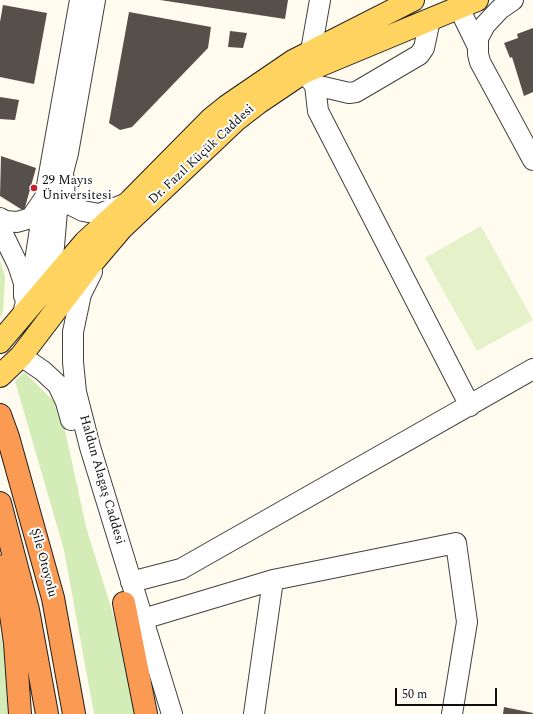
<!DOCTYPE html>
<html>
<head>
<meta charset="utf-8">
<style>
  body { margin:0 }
  #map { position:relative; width:533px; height:714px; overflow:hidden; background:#fffbef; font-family:Spectral,serif }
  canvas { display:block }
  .scale { position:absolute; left:395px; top:688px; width:102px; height:18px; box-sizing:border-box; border:2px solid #0e0e0e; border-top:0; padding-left:5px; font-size:12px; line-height:14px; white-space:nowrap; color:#0e0e0e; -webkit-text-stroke:3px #fff; paint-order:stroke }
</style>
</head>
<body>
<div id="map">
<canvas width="533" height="714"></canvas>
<div class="scale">50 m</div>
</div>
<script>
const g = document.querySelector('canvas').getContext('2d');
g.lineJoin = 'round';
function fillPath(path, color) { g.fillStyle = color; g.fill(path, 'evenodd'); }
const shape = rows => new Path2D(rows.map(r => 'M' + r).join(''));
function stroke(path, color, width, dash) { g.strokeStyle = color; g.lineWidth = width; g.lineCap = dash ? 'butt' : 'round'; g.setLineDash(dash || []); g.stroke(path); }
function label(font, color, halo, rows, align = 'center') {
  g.font = font + ' Spectral,serif'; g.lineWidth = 4; g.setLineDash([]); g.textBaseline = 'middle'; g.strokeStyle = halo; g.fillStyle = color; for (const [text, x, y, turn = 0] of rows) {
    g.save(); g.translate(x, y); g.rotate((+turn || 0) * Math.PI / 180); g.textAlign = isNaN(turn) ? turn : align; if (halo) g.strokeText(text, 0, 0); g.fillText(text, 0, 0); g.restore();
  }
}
fillPath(shape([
  [0,260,5,277,3,312,0,317],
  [24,372,60,407,86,527,114,617,136,714,94,714,64,550,15,381],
  [0,632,4,652,8,714,0,714]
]), '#d4ecb7');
fillPath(shape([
  [481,226,533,320,477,351,425,258]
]), '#e5f2c9');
fillPath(shape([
  [160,0,288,0,285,19],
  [3,5,47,13,34,84,0,77,0,22],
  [129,12,211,27,208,48,132,127,120,130,109,123],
  [533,28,533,92,524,96,512,57,510,58,504,43,518,38,517,34],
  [230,31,247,33,243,48,228,47],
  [0,97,19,100,15,120,0,119],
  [1,156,36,168,24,211,0,196],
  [504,707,533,713,533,714,503,714]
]), '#574f4a');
const minor = shape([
  [513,0,500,9,485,25,478,38,478,54,480,62,533,160],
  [459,8,477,45],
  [311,51,320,0],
  [306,75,315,85,349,93,356,92,419,55,424,48,430,20],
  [315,85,318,111,470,406],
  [65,181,64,192,69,204,83,211,99,214,125,204],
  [0,218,5,221,17,222,31,218,44,199],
  [0,228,18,265,24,283,24,296],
  [92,272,81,294,73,332,73,362,76,392,90,447,172,714],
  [51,281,59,188,68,153,95,0],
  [23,314,33,274,45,197,80,0],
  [21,356,43,371,58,385,66,402,71,420],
  [131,582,181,569,533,369],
  [143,619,273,580,456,543,467,622,452,714],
  [254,714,273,580]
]);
const major = shape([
  [0,342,85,242,130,201,212,118,227,106,293,61,413,0],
  [0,376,21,356,88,268,122,228,236,120,258,103,304,72,477,0]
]);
const highway = shape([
  [0,415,8,437,53,598,74,714],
  [0,503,28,610,47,714],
  [4,566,15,643,20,714],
  [124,603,146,714]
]);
stroke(minor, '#414141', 22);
stroke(major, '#1f1f1f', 24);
stroke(highway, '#1f1f1f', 24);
stroke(minor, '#fff', 20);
stroke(major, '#ffd360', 22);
stroke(highway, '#fb9a52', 22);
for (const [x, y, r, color] of [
  [34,188,4,"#c51f2c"]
]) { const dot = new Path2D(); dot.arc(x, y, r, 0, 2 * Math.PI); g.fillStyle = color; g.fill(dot); stroke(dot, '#fff', 1.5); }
label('13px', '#0e0e0e', '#fff', [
  ["Dr. Fazıl Küçük Caddesi",202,155,-43],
  ["Haldun Alagaş Caddesi",101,480,74],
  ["Şile Otoyolu",43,563,75]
]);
label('13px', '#0e0e0e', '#fff', [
  ["29 Mayıs",42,181],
  ["Üniversitesi",42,196]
], 'left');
</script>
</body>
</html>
